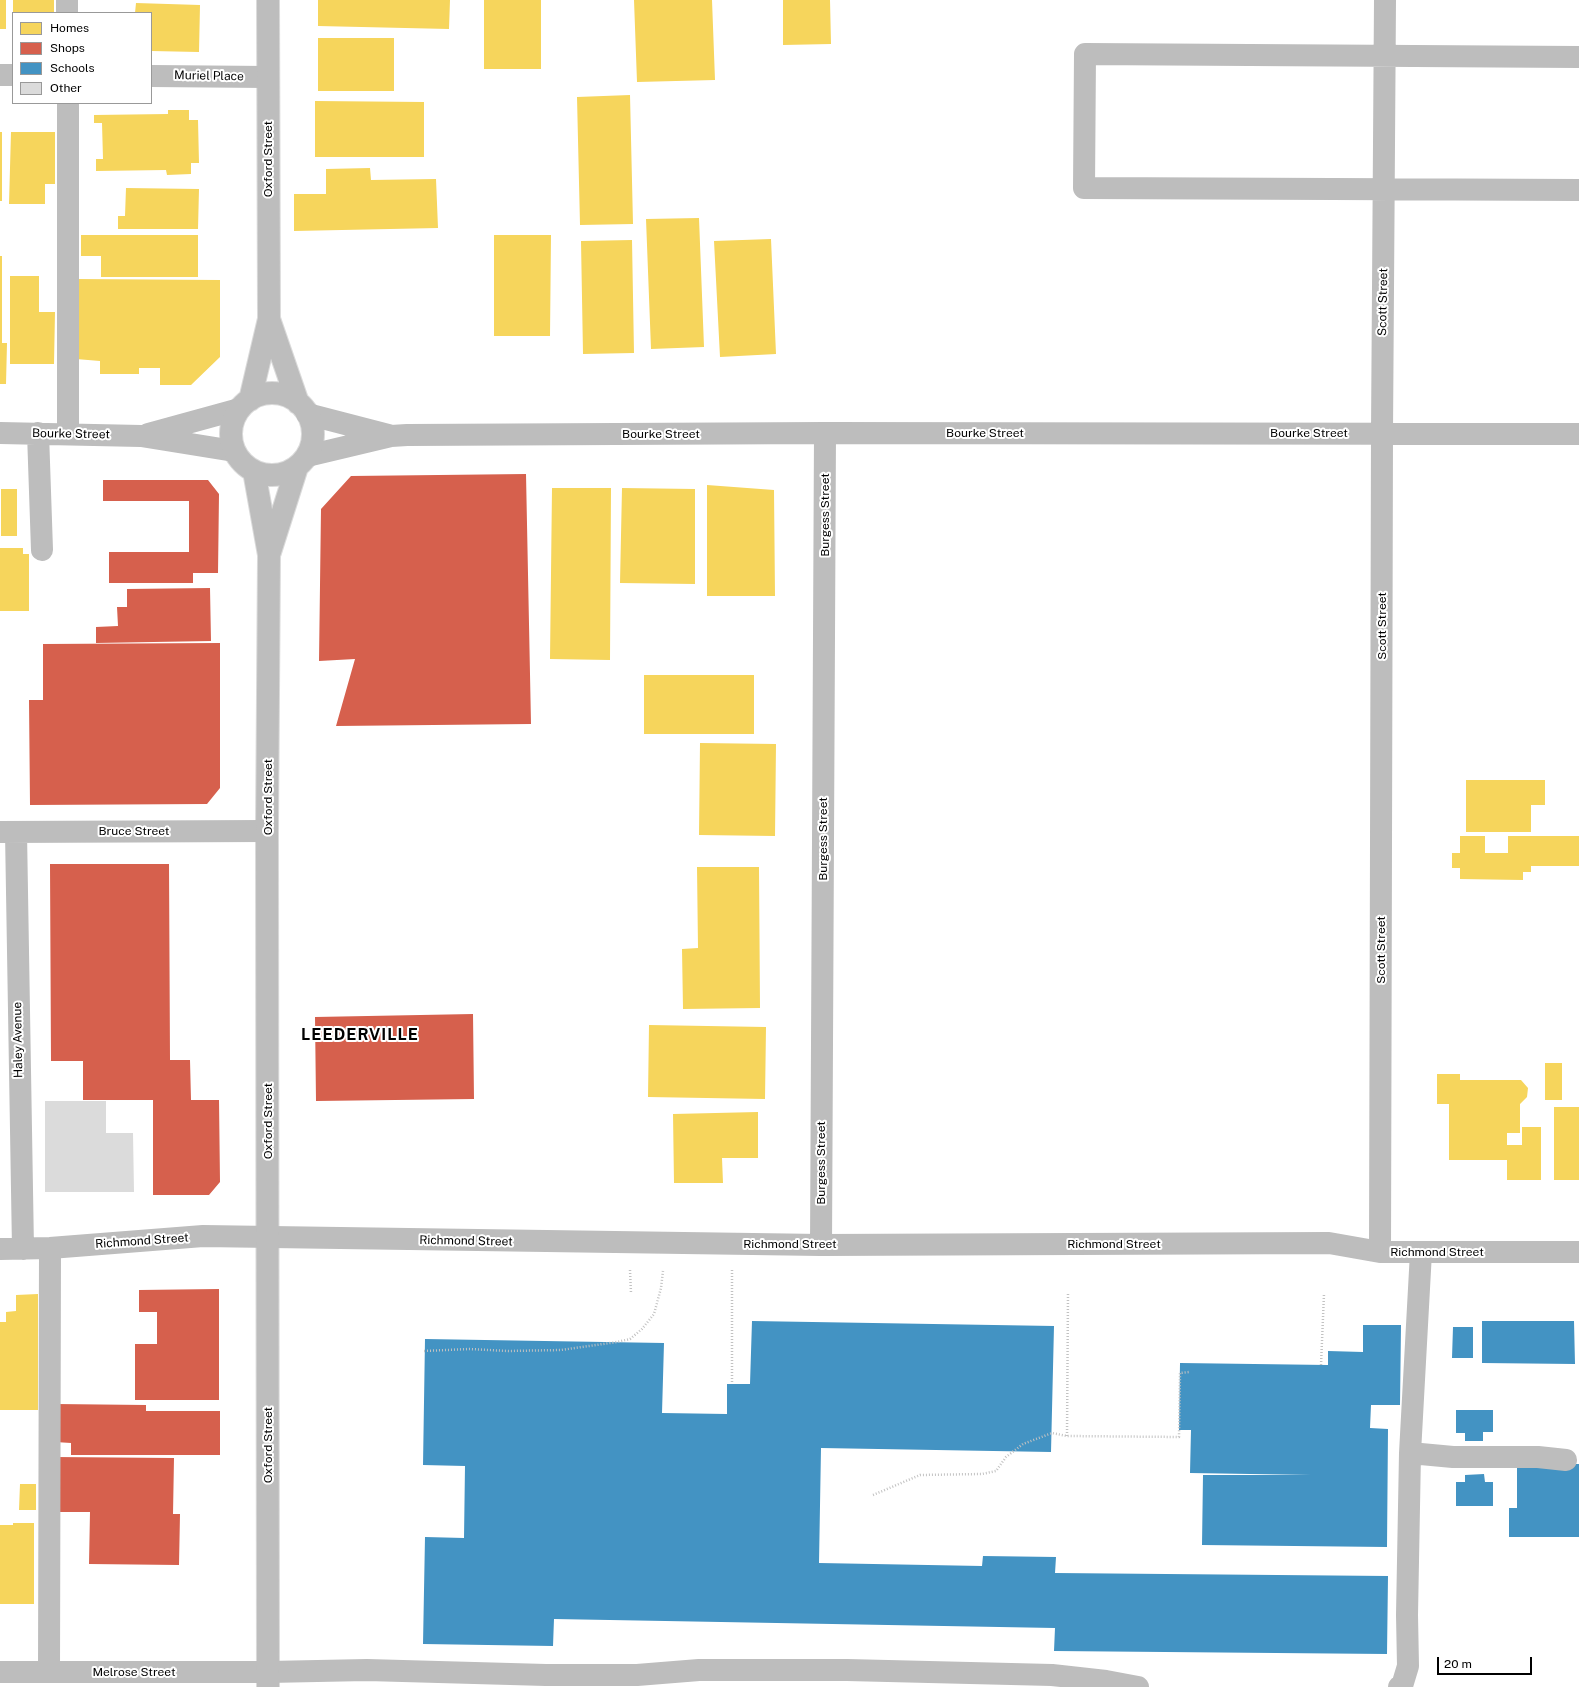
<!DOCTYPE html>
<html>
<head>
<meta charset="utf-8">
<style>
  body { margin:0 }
  #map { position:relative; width:1579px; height:1687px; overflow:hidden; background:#fff; font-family:"Public Sans",sans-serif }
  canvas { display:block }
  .legend { position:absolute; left:12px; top:12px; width:140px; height:92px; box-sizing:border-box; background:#fff; border:1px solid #999; margin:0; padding:5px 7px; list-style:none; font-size:12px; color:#000 }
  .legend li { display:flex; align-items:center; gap:8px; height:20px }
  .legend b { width:20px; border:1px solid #999 }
  .scale { position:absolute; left:1437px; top:1657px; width:95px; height:18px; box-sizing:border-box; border:2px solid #000; border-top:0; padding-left:5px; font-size:12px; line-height:14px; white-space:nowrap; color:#000; -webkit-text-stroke:3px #fff; paint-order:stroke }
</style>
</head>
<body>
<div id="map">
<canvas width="1579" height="1687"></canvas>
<ul class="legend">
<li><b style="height:11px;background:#f6d55c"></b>Homes</li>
<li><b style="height:11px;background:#d6604d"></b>Shops</li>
<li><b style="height:11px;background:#4393c3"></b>Schools</li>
<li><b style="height:11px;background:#dbdbdb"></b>Other</li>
</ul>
<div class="scale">20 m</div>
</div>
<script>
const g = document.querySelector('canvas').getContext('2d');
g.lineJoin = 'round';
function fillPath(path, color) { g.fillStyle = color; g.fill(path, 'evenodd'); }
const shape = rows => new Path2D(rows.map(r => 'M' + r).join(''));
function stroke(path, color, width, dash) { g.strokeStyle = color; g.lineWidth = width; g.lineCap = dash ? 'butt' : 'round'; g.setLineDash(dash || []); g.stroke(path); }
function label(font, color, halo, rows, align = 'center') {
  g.font = font + ' "Public Sans",sans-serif'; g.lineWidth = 4; g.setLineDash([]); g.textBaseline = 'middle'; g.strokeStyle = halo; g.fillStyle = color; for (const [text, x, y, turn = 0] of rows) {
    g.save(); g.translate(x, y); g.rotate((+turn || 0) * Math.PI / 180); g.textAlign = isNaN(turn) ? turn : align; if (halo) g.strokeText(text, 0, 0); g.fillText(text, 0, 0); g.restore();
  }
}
fillPath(shape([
  [0,0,6,0,6,29,0,29],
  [13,0,54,0,54,13,13,13],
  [318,0,450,0,449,29,318,26],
  [484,0,541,0,541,69,484,69],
  [634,0,712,0,715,80,637,82],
  [783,0,830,0,831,44,783,45],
  [136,3,200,5,199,52,151,51,151,13,135,13],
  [318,38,394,38,394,91,318,91],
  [630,95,633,224,580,225,577,97],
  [315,101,424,102,424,157,315,157],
  [168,110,189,110,189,120,198,120,199,163,191,163,191,174,167,175,166,170,96,171,96,159,103,159,102,123,94,123,94,115,168,114],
  [0,132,2,132,2,201,0,201],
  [11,132,55,132,55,184,45,184,45,204,9,204],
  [370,168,371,180,436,179,438,228,294,231,294,194,326,194,326,169],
  [126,188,199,189,198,229,118,229,118,216,125,216],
  [699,218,704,347,651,349,646,219],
  [81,235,198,235,198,277,101,277,101,256,81,256],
  [494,235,551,235,550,336,494,336],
  [771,239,776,354,720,357,714,241],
  [632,240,634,353,583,354,581,241],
  [0,256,2,256,2,343,7,343,6,384,0,384],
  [10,276,39,276,39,312,55,312,54,364,10,364],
  [76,279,220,280,220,357,191,385,160,385,160,368,139,368,139,374,100,374,100,361,76,359],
  [707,485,774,490,775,596,707,596],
  [552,488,611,488,610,660,550,659],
  [622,488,695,489,695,584,620,583],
  [1,489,17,489,17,536,1,536],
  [0,548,23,548,23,554,29,554,29,611,0,611],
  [644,675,754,675,754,734,644,734],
  [700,743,776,744,775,836,699,835],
  [1466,780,1545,780,1545,805,1531,805,1531,832,1466,832],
  [1460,836,1485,836,1485,853,1508,853,1508,836,1579,836,1579,866,1531,866,1531,872,1523,872,1523,880,1460,879,1460,868,1452,868,1452,853,1460,853],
  [697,867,759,867,760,1008,683,1009,682,949,698,948],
  [649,1025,766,1027,765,1099,648,1097],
  [1545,1063,1562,1063,1562,1100,1545,1100],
  [1437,1074,1460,1074,1460,1080,1521,1080,1528,1088,1527,1097,1520,1104,1520,1133,1507,1133,1507,1145,1522,1145,1522,1127,1541,1127,1541,1180,1507,1180,1507,1160,1449,1160,1449,1104,1437,1104],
  [1554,1107,1579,1107,1579,1180,1554,1180],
  [758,1112,758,1158,722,1158,723,1183,674,1183,673,1114],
  [38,1294,38,1410,0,1410,0,1322,6,1322,6,1312,16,1311,16,1295],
  [20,1484,36,1484,36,1510,19,1510],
  [13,1523,34,1523,34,1604,0,1604,0,1525,13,1525]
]), '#f6d55c');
fillPath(shape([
  [526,474,531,724,336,726,355,659,319,661,321,509,351,476],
  [103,480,208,480,219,494,218,573,193,573,193,583,109,583,109,552,189,552,189,501,103,501],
  [210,588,211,641,96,643,96,627,118,626,117,607,127,607,127,589],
  [220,643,220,788,207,804,30,805,29,700,43,700,43,644],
  [50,864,169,864,170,1060,190,1060,191,1100,219,1100,220,1182,209,1195,153,1195,153,1100,83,1100,83,1061,51,1061],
  [473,1014,474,1099,316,1101,315,1017],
  [219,1289,219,1400,135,1400,135,1344,157,1344,157,1312,139,1312,139,1290],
  [55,1404,146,1405,146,1411,220,1411,220,1455,71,1455,71,1443,55,1442],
  [54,1457,174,1458,173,1514,180,1514,179,1565,89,1564,90,1512,53,1512]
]), '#d6604d');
fillPath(shape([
  [752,1321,1054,1326,1051,1452,821,1448,819,1563,982,1566,983,1556,1056,1557,1055,1573,1388,1576,1387,1654,1054,1651,1055,1628,554,1619,553,1646,423,1644,425,1537,464,1538,465,1466,423,1465,425,1339,664,1343,662,1413,727,1414,727,1384,750,1384],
  [1482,1321,1574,1321,1575,1364,1482,1363],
  [1363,1325,1401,1325,1400,1405,1371,1405,1370,1428,1388,1429,1387,1547,1202,1545,1203,1475,1311,1475,1190,1473,1191,1430,1179,1430,1180,1363,1328,1365,1328,1351,1363,1352],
  [1453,1327,1473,1327,1473,1358,1452,1358],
  [1456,1410,1493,1410,1493,1432,1483,1432,1483,1441,1465,1441,1465,1433,1456,1433],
  [1517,1464,1579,1464,1579,1537,1509,1537,1509,1508,1517,1508],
  [1484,1474,1485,1482,1493,1482,1493,1506,1456,1506,1456,1482,1465,1482,1465,1475]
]), '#4393c3');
fillPath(shape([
  [45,1101,106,1101,106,1133,133,1133,134,1192,45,1192]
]), '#dbdbdb');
const major = shape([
  [269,319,298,403],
  '231 434a41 41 0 1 1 82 0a41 41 0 1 1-82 0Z',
  [250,400,269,319,268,0],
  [254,471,269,555,267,831,268,1687],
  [270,552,297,467]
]);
stroke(major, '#dbdbdb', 24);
stroke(shape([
  [630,1270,631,1293],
  [732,1270,732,1384],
  [424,1351,469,1349,508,1351,561,1350,617,1342,630,1339,642,1329,654,1314,661,1288,663,1271],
  [1321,1365,1324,1294],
  [1067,1436,1068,1293],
  [873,1495,920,1475,982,1474,996,1471,1006,1457,1023,1444,1052,1433,1067,1436,1179,1437,1180,1373,1189,1372]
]), '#c2c2c2', 2.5, [1, 2]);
stroke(shape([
  [67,0,67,13],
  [1579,57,1085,54,1084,188,1579,190],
  [0,75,13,75],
  [151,76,267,77],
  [68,103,68,434],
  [307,414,388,435],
  [0,433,141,436,234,451],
  [38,433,42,550],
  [148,434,239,409],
  [307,456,391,436,407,435,825,433,1579,434],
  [0,832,267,831],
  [16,832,23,1249],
  [821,1245,825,433],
  [0,1249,50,1248,203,1236,821,1245,1329,1243,1380,1252,1579,1252],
  [1380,1252,1382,433,1385,0],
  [1410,1453,1453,1457,1538,1457,1566,1460],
  [0,1672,268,1672,367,1670,546,1675,637,1675,699,1670,847,1670,1052,1675,1106,1681,1138,1687],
  [49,1672,50,1248],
  [1399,1687,1402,1686,1408,1666,1407,1615,1410,1453,1421,1252]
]), '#bdbdbd', 22);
stroke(major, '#bdbdbd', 22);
label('12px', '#000', '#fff', [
  ["Muriel Place",209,76,1],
  ["Oxford Street",268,159,-90],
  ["Scott Street",1383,302,-89],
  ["Bourke Street",985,433],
  ["Bourke Street",1309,433],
  ["Bourke Street",71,434,1],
  ["Bourke Street",661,434],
  ["Burgess Street",825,515,-90],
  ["Scott Street",1382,626,-90],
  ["Oxford Street",268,797,-90],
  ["Bruce Street",134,831],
  ["Burgess Street",823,839,-90],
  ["Scott Street",1381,950,-90],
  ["Haley Avenue",18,1040,-91],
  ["Oxford Street",268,1121,-90],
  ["Burgess Street",821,1163,-90],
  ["Richmond Street",142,1241,-4],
  ["Richmond Street",466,1241,1],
  ["Richmond Street",790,1244],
  ["Richmond Street",1114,1244],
  ["Richmond Street",1437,1252],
  ["Oxford Street",268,1445,-90],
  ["Melrose Street",134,1672]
]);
g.letterSpacing = '1px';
label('bold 16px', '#000', '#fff', [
  ["LEEDERVILLE",360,1035]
]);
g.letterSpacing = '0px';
</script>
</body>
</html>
